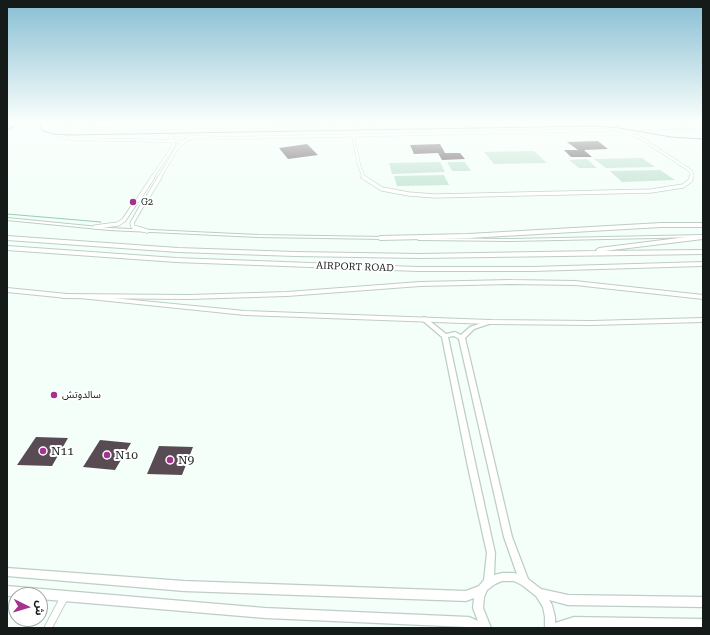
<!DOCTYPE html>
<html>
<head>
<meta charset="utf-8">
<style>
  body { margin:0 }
  #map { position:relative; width:710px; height:635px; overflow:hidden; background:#f4fff9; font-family:"Roboto Serif","Noto Sans Arabic",serif }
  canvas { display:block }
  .frame { position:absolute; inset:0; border:8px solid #151b18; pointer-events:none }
  .north { position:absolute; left:8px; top:587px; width:40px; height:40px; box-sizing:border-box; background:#fff; border:1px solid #a1a4a3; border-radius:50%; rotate:95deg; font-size:11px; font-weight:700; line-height:16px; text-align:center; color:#151b18 }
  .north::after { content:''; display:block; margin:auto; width:14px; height:18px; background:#a4328e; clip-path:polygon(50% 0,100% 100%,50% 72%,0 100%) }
</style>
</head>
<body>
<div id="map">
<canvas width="710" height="635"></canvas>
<div class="frame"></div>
<div class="north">ش</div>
</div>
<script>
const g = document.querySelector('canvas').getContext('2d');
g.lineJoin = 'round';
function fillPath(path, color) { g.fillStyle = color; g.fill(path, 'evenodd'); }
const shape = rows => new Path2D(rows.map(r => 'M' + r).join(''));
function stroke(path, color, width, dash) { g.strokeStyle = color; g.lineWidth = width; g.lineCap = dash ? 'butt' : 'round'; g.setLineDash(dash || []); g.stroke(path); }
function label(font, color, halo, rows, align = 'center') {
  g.font = font + ' "Roboto Serif","Noto Sans Arabic",serif'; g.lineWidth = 4; g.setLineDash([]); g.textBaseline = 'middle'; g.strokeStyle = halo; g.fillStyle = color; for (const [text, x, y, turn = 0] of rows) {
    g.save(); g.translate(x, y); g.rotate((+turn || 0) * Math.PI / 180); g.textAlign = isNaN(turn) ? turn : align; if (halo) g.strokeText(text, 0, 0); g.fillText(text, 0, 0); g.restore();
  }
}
fillPath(shape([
  [534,151,547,163,494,164,484,152],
  [642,158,655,167,606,168,594,159],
  [587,159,597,168,579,168,569,160],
  [440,162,445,172,392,174,389,163],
  [447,162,465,162,471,171,452,171],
  [660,170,675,180,622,182,610,171],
  [444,175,449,185,397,186,394,176]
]), '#c1e2d2');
stroke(shape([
  [7,214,101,222]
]), '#97ccb3', 1);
fillPath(shape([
  [20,121,23,121,7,131,7,129,20,121]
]), '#97ccb3');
fillPath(shape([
  [598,141,608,149,584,150,592,157,571,157,564,150,578,150,567,142],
  [307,144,318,155,288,159,279,148],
  [440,144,445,153,460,153,465,159,442,160,438,153,414,154,410,145],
  [36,437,68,438,52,466,17,465],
  [100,440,131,443,115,470,83,467],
  [159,446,193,447,182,475,147,474]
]), '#584b54');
const minorFar2 = shape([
  [70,121,58,132,63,137,72,139,170,141],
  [95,121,88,127,89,129,427,124,434,121],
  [463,121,473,133],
  [614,121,623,125],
  [657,121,697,126],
  [620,127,634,128,640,131,629,133,615,129,620,127],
  [173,128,179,121],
  [634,128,703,128],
  [117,129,126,121],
  [140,129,148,121],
  [625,133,639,137,688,169,692,173,691,178],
  [182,135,192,138,181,142,169,140,172,136,182,135],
  [353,135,359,165,364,178],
  [73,137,65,132,75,121],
  [192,137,232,138,604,130,616,128],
  [152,178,174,145,172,142],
  [159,178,179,145,184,142]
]);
const minorFar1 = shape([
  [363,177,382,189,409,194,435,196,651,191,683,186,691,180,691,177],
  [138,200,153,177],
  [146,200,160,177],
  [144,202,132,223,133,227,147,231],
  [95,227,118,224,124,220,136,202]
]);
const minor = shape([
  [48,628,65,596]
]);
const tertiary = shape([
  [424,317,426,318,446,334,455,332,461,335,470,327,490,320,493,322,492,323,474,329,465,338,512,537,528,579,541,589,568,595,703,597,703,607,568,605,549,600,552,605,555,617,555,623,574,617,703,619,703,628,574,627,570,628,545,628,545,617,543,607,536,596,522,585,514,581,502,581,495,584,487,590,484,597,483,608,491,628,471,628,468,627,265,618,40,599,40,595,16,595,16,596,7,596,7,586,265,608,469,617,478,621,473,608,474,598,466,601,184,591,7,576,7,568,184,581,466,591,479,586,484,580,487,553,468,467,442,337,422,320,421,319,424,317],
  [454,336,459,339,504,537,517,574,514,573,502,573,494,575,495,553,476,467,448,337,454,336]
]);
const secondary = shape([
  [7,218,109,228,258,235,385,237,387,238,385,239,258,237,109,230,7,220,7,218],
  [703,235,703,237,510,241,419,240,417,239,419,238,510,239,703,235],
  [7,288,67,294,70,296,67,298,7,292,7,288],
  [82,295,245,311,490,320,592,321,703,318,703,322,592,325,490,324,245,315,80,298,79,297,82,295]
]);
const motorway = shape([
  [661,223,703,223,703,227,661,227,468,238,380,240,377,238,380,236,468,234,661,223],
  [703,235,703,239,604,251,703,250,703,254,420,258,295,256,178,252,7,240,7,236,178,248,295,252,420,254,597,251,596,250,599,248,703,235],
  [7,246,176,258,418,267,532,267,703,262,703,266,532,271,418,271,176,262,7,250,7,246],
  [511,280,575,281,703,295,703,299,575,285,511,284,420,286,287,296,190,299,63,298,59,296,63,294,190,295,287,292,420,282,511,280]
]);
stroke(minorFar2, '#bdcec5', 3.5);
stroke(minorFar1, '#bdcec5', 5);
stroke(minor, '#bdcec5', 9);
stroke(tertiary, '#bdcec5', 2.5);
stroke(secondary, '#bdcec5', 2);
stroke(motorway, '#bdcec5', 2);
stroke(minorFar2, '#fff', 2.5);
stroke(minorFar1, '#fff', 3.5);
stroke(minor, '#fff', 7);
fillPath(tertiary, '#fff');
fillPath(secondary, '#fff');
fillPath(motorway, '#fff');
stroke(shape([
  [44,121,40,125,43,131,53,134,70,135,594,126,620,128,671,137,703,139]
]), '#7f8883', 1);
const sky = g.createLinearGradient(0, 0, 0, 210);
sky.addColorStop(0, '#87bed3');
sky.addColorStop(0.58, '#fafffc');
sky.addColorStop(1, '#fafffc00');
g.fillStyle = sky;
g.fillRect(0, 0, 710, 210);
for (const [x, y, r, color] of [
  [133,202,4,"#a4328e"],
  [54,395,4,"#a4328e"],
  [43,451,4,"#a4328e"],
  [107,455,4,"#a4328e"],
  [170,460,4,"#a4328e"]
]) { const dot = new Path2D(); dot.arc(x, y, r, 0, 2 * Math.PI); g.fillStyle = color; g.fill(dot); stroke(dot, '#fff', 1.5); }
label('9px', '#151b18', '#fff', [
  ["G2",141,202]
], 'left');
label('10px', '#151b18', '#fff', [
  ["AIRPORT ROAD",355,267,2]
]);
label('10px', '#151b18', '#fff', [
  ["سالدوتش",62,395]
], 'left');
label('12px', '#151b18', '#fff', [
  ["N11",51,451],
  ["N10",115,455],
  ["N9",178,460]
], 'left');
</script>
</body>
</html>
